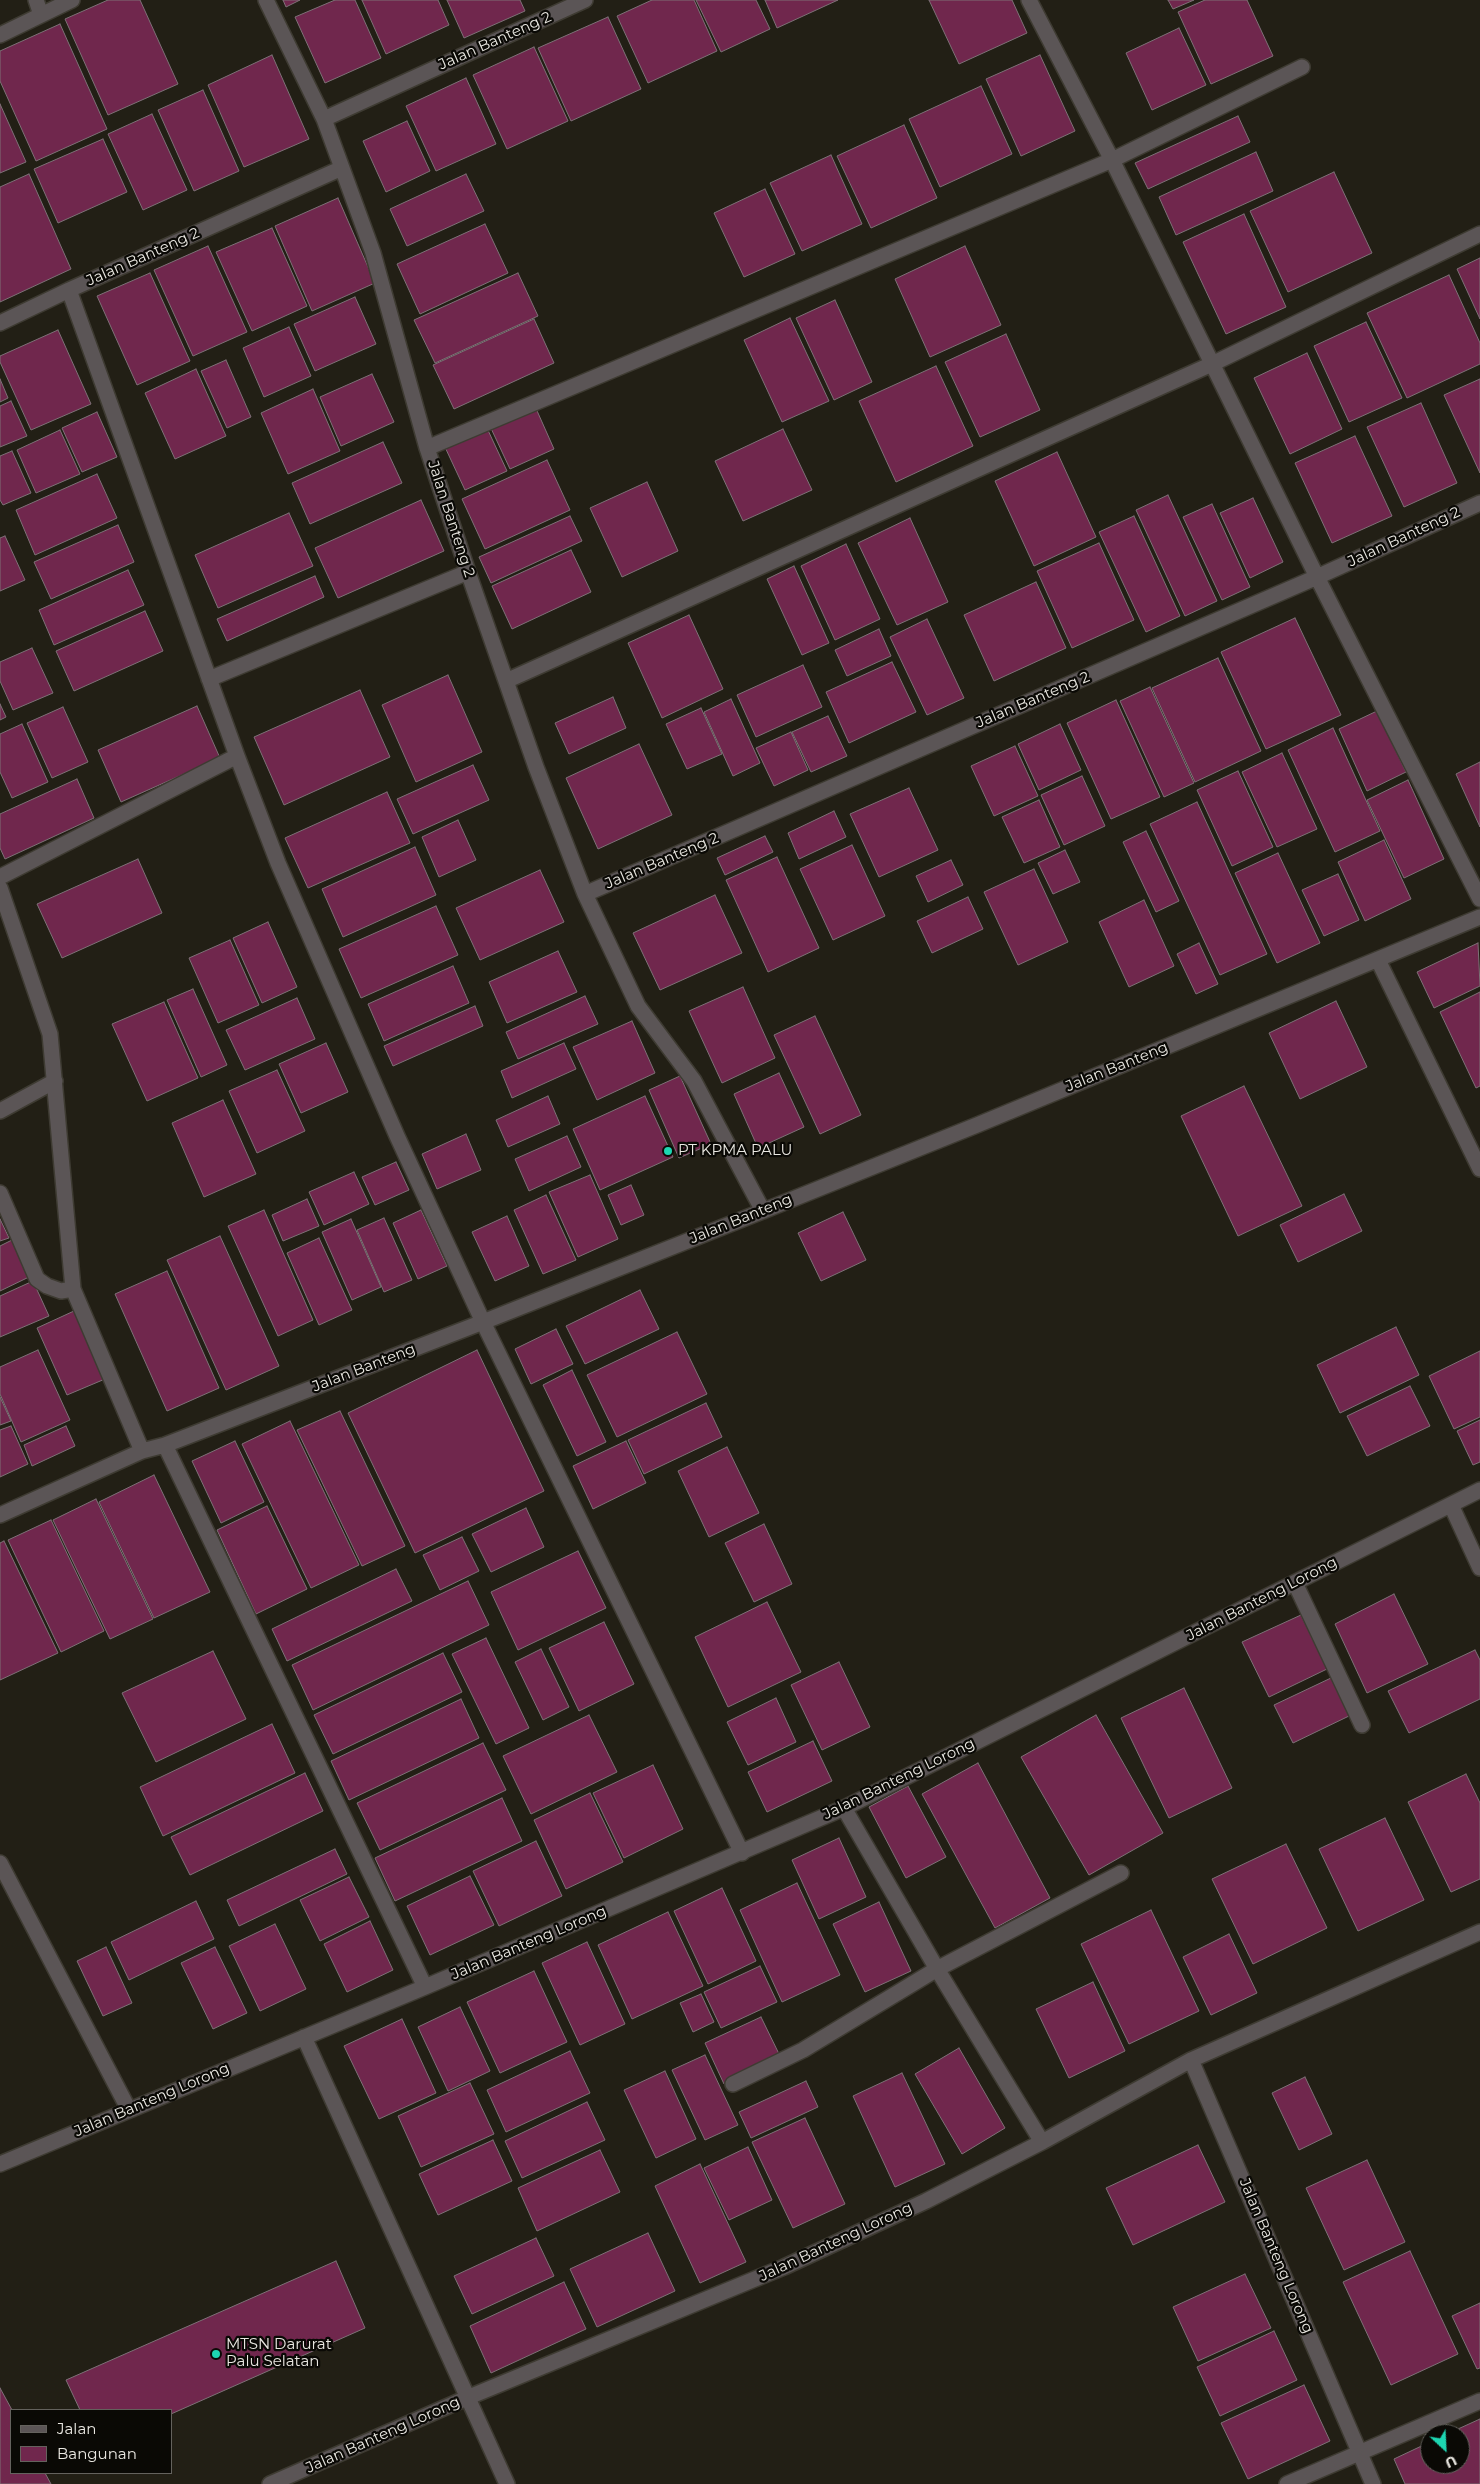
<!DOCTYPE html>
<html>
<head>
<meta charset="utf-8">
<style>
  body { margin:0 }
  #map { position:relative; width:1480px; height:2484px; overflow:hidden; background:#221f15; font-family:Montserrat,sans-serif }
  canvas { display:block }
  .legend { position:absolute; left:10px; top:2409px; width:162px; height:65px; box-sizing:border-box; background:#0a0905; border:1px solid #64625d; margin:0; padding:6px 9px; list-style:none; font-size:15px; color:#eae8e2 }
  .legend li { display:flex; align-items:center; gap:10px; height:25px }
  .legend b { width:25px; border:1px solid #64625d }
  .north { position:absolute; left:1420px; top:2424px; width:50px; height:50px; box-sizing:border-box; background:#0a0905; border:1px solid #64625d; border-radius:50%; rotate:155deg; font-size:14px; font-weight:700; line-height:20px; text-align:center; color:#eae8e2 }
  .north::after { content:''; display:block; margin:auto; width:18px; height:22px; background:#1dd5b1; clip-path:polygon(50% 0,100% 100%,50% 72%,0 100%) }
</style>
</head>
<body>
<div id="map">
<canvas width="1480" height="2484"></canvas>
<ul class="legend">
<li><b style="height:6px;background:#5b5556"></b>Jalan</li>
<li><b style="height:14px;background:#70274d"></b>Bangunan</li>
</ul>
<div class="north">U</div>
</div>
<script>
const g = document.querySelector('canvas').getContext('2d');
g.lineJoin = 'round';
function fillPath(path, color) { g.fillStyle = color; g.fill(path, 'evenodd'); }
const shape = rows => new Path2D(rows.map(r => 'M' + r).join(''));
function stroke(path, color, width, dash) { g.strokeStyle = color; g.lineWidth = width; g.lineCap = dash ? 'butt' : 'round'; g.setLineDash(dash || []); g.stroke(path); }
function label(font, color, halo, rows, align = 'center') {
  g.font = font + ' Montserrat,sans-serif'; g.lineWidth = 4.5; g.setLineDash([]); g.textBaseline = 'middle'; g.strokeStyle = halo; g.fillStyle = color; for (const [text, x, y, turn = 0] of rows) {
    g.save(); g.translate(x, y); g.rotate((+turn || 0) * Math.PI / 180); g.textAlign = isNaN(turn) ? turn : align; if (halo) g.strokeText(text, 0, 0); g.fillText(text, 0, 0); g.restore();
  }
}
const building = shape([
  [108,0,140,0,178,84,108,115,65,19,108,0],
  [283,0,300,0,286,7,283,0],
  [335,0,355,0,381,58,325,83,295,17,335,0],
  [362,0,438,0,449,25,386,54,362,0],
  [447,0,520,0,525,11,464,38,447,0],
  [652,0,694,0,717,51,648,83,617,16,652,0],
  [696,0,756,0,770,29,721,52,696,0],
  [765,0,838,0,777,28,765,0],
  [929,0,1012,0,1027,33,959,64,929,0],
  [1168,0,1194,0,1173,9,1168,0],
  [1205,0,1247,0,1273,56,1211,84,1178,12,1205,0],
  [608,17,641,89,571,121,538,48,608,17],
  [60,24,107,129,36,161,0,81,0,51,60,24],
  [1179,28,1206,85,1152,110,1126,53,1179,28],
  [534,47,568,121,507,149,473,75,534,47],
  [272,55,309,139,244,167,208,85,272,55],
  [1040,55,1075,131,1021,156,986,79,1040,55],
  [466,78,496,144,436,171,406,106,466,78],
  [981,86,1012,154,940,187,909,119,981,86],
  [203,90,239,171,194,191,158,110,203,90],
  [0,104,26,162,0,173,0,104],
  [152,114,187,190,143,210,108,134,152,114],
  [1238,116,1250,142,1148,189,1135,163,1238,116],
  [407,121,430,171,386,192,363,141,407,121],
  [904,125,937,198,871,228,837,156,904,125],
  [103,139,127,192,58,223,34,169,103,139],
  [1256,152,1273,191,1176,235,1159,197,1256,152],
  [831,155,862,224,802,251,770,183,831,155],
  [1334,172,1372,253,1288,292,1250,211,1334,172],
  [29,174,71,269,0,302,0,187,29,174],
  [466,174,484,211,407,246,390,209,466,174],
  [765,189,795,254,744,277,714,213,765,189],
  [338,198,375,283,312,311,275,226,338,198],
  [1244,214,1286,307,1226,334,1183,242,1244,214],
  [485,224,508,273,420,314,397,264,485,224],
  [272,228,307,306,252,331,216,252,272,228],
  [208,246,247,332,193,356,154,270,208,246],
  [965,246,1001,325,930,357,895,279,965,246],
  [1480,258,1480,319,1457,269,1480,258],
  [150,273,190,361,137,385,97,296,150,273],
  [518,273,538,316,435,363,414,320,518,273],
  [1449,275,1480,343,1480,364,1407,398,1367,313,1449,275],
  [355,297,376,344,315,371,294,324,355,297],
  [835,300,872,382,834,400,796,318,835,300],
  [790,318,829,401,782,422,744,340,790,318],
  [534,319,554,363,454,409,433,365,534,319],
  [1366,322,1402,398,1349,422,1314,346,1366,322],
  [289,327,311,376,264,397,243,348,289,327],
  [58,330,91,404,31,430,0,362,0,356,58,330],
  [1006,334,1040,410,980,437,945,362,1006,334],
  [1307,353,1342,429,1290,454,1254,378,1307,353],
  [226,360,251,417,227,428,201,371,226,360],
  [936,366,973,446,896,482,859,401,936,366],
  [196,369,226,436,175,459,145,393,196,369],
  [372,374,394,422,341,446,320,397,372,374],
  [0,379,8,398,0,402,0,379],
  [1480,379,1480,473,1444,395,1480,379],
  [313,389,340,451,288,474,261,413,313,389],
  [11,401,27,436,0,447,0,406,11,401],
  [1421,403,1457,483,1404,507,1367,427,1421,403],
  [534,404,554,449,510,469,489,424,534,404],
  [97,412,117,457,82,472,62,428,97,412],
  [486,426,507,471,465,490,444,445,486,426],
  [783,429,812,490,743,521,715,461,783,429],
  [60,430,80,474,36,493,17,450,60,430],
  [1355,436,1392,516,1332,543,1295,463,1355,436],
  [383,442,402,483,310,524,292,483,383,442],
  [12,451,31,493,3,505,0,500,0,456,12,451],
  [1057,452,1096,537,1034,566,995,481,1057,452],
  [547,460,570,510,485,549,462,499,547,460],
  [97,474,117,518,35,555,16,510,97,474],
  [647,482,678,551,622,577,590,508,647,482],
  [1168,495,1217,601,1185,616,1136,510,1168,495],
  [1253,498,1283,562,1250,578,1220,513,1253,498],
  [421,500,444,551,338,598,315,548,421,500],
  [1212,504,1250,587,1222,600,1183,517,1212,504],
  [289,513,313,566,218,608,195,555,289,513],
  [570,516,582,541,491,583,479,557,570,516],
  [1134,516,1180,616,1146,632,1099,532,1134,516],
  [910,518,948,602,897,625,858,543,910,518],
  [118,525,134,562,51,599,34,562,118,525],
  [5,536,25,580,0,591,0,538,5,536],
  [1099,543,1134,620,1072,648,1037,571,1099,543],
  [846,544,880,619,835,640,801,566,846,544],
  [571,550,591,592,512,629,492,586,571,550],
  [794,566,829,643,802,655,767,579,794,566],
  [128,570,144,605,54,645,39,610,128,570],
  [315,576,324,597,227,641,217,619,315,576],
  [1036,582,1066,648,994,681,964,615,1036,582],
  [145,611,163,651,74,691,56,651,145,611],
  [689,615,723,689,662,718,628,643,689,615],
  [1295,618,1341,715,1266,749,1221,652,1295,618],
  [927,619,964,698,927,715,890,637,927,619],
  [879,629,891,656,847,676,835,650,879,629],
  [32,648,53,693,13,710,0,681,0,662,32,648],
  [1218,658,1261,751,1195,782,1152,688,1218,658],
  [892,662,916,712,849,743,826,692,892,662],
  [803,665,822,707,756,737,737,695,803,665],
  [448,675,482,752,416,782,382,705,448,675],
  [1150,687,1194,783,1164,797,1120,701,1150,687],
  [360,690,390,757,284,805,254,737,360,690],
  [613,697,626,728,569,754,555,723,613,697],
  [731,699,760,763,733,776,704,712,731,699],
  [1116,700,1160,797,1111,819,1067,723,1116,700],
  [0,704,6,717,0,720,0,704],
  [197,706,220,758,121,802,98,750,197,706],
  [63,707,88,762,52,778,27,723,63,707],
  [701,708,722,754,687,769,666,724,701,708],
  [1377,711,1406,772,1367,791,1339,729,1377,711],
  [828,716,847,756,811,772,792,732,828,716],
  [22,724,48,782,12,798,0,772,0,734,22,724],
  [1060,724,1081,770,1039,790,1018,744,1060,724],
  [1333,728,1380,831,1335,852,1288,750,1333,728],
  [791,732,808,770,774,786,756,748,791,732],
  [639,744,672,815,598,849,566,778,639,744],
  [1015,746,1038,796,994,816,971,766,1015,746],
  [1282,753,1317,829,1277,847,1242,772,1282,753],
  [1480,762,1480,827,1456,774,1480,762],
  [473,765,489,800,413,834,397,799,473,765],
  [1238,771,1273,847,1232,866,1197,790,1238,771],
  [1082,776,1105,826,1064,845,1041,795,1082,776],
  [77,779,94,818,5,859,0,848,0,814,77,779],
  [1408,780,1444,859,1404,878,1367,800,1408,780],
  [909,788,938,850,879,877,850,814,909,788],
  [387,792,410,843,308,888,285,838,387,792],
  [1039,800,1060,847,1024,863,1002,817,1039,800],
  [1197,802,1267,954,1220,975,1150,824,1197,802],
  [834,811,846,837,799,859,788,833,834,811],
  [458,820,476,860,439,877,422,837,458,820],
  [1146,831,1179,901,1156,912,1123,842,1146,831],
  [765,836,773,852,725,875,717,858,765,836],
  [1384,840,1411,899,1365,921,1338,862,1384,840],
  [852,845,885,916,833,940,800,869,852,845],
  [415,847,436,895,343,937,322,889,415,847],
  [1065,850,1080,882,1053,894,1038,863,1065,850],
  [1278,853,1320,943,1277,963,1235,873,1278,853],
  [777,857,819,948,768,972,726,880,777,857],
  [138,859,162,913,62,958,37,904,138,859],
  [951,860,963,885,928,902,916,876,951,860],
  [1034,869,1068,942,1018,965,984,892,1034,869],
  [540,870,564,922,480,960,456,908,540,870],
  [1338,874,1359,920,1324,936,1302,890,1338,874],
  [715,895,742,953,660,990,633,933,715,895],
  [968,897,983,929,932,953,917,921,968,897],
  [1144,900,1174,966,1129,987,1099,922,1144,900],
  [436,906,458,955,361,998,339,949,436,906],
  [268,922,297,987,262,1003,233,938,268,922],
  [230,940,259,1005,218,1023,189,958,230,940],
  [1199,943,1218,984,1196,994,1177,954,1199,943],
  [1478,943,1480,986,1434,1008,1417,972,1478,943],
  [558,951,577,992,507,1023,489,982,558,951],
  [453,966,469,1003,384,1041,368,1004,453,966],
  [743,987,775,1058,722,1083,689,1011,743,987],
  [193,989,227,1065,201,1077,167,1000,193,989],
  [1480,992,1480,1086,1476,1088,1440,1012,1480,992],
  [585,996,598,1024,518,1059,506,1032,585,996],
  [297,998,315,1039,245,1070,226,1030,297,998],
  [1336,1001,1367,1067,1300,1099,1269,1033,1336,1001],
  [164,1002,198,1078,147,1101,112,1024,164,1002],
  [475,1006,483,1026,393,1066,384,1046,475,1006],
  [815,1016,861,1115,820,1134,774,1035,815,1016],
  [632,1021,655,1073,597,1100,573,1047,632,1021],
  [326,1043,348,1092,301,1113,279,1064,326,1043],
  [564,1043,576,1069,512,1098,501,1071,564,1043],
  [277,1070,305,1131,257,1153,229,1091,277,1070],
  [779,1073,804,1127,758,1148,734,1094,779,1073],
  [680,1076,711,1144,679,1158,649,1090,680,1076],
  [1244,1086,1302,1206,1238,1236,1181,1116,1244,1086],
  [548,1096,560,1124,508,1147,496,1120,548,1096],
  [645,1096,673,1157,600,1190,573,1129,645,1096],
  [223,1100,256,1174,204,1197,172,1123,223,1100],
  [466,1134,481,1170,437,1189,422,1154,466,1134],
  [567,1136,581,1167,529,1191,515,1159,567,1136],
  [396,1162,409,1190,375,1205,362,1177,396,1162],
  [354,1172,369,1204,324,1225,309,1192,354,1172],
  [590,1175,618,1239,578,1257,549,1192,590,1175],
  [631,1185,644,1215,621,1225,608,1195,631,1185],
  [1344,1194,1362,1231,1298,1262,1280,1225,1344,1194],
  [546,1195,576,1260,543,1274,514,1210,546,1195],
  [307,1199,319,1226,283,1241,272,1215,307,1199],
  [264,1210,313,1320,278,1336,228,1226,264,1210],
  [421,1210,447,1266,418,1279,393,1223,421,1210],
  [843,1212,866,1260,821,1281,798,1233,843,1212],
  [507,1216,529,1266,495,1281,472,1232,507,1216],
  [384,1218,412,1280,384,1292,357,1230,384,1218],
  [0,1219,9,1238,0,1241,0,1219],
  [351,1219,381,1287,352,1300,322,1232,351,1219],
  [220,1236,279,1366,226,1390,167,1260,220,1236],
  [319,1238,352,1310,319,1325,287,1253,319,1238],
  [12,1240,29,1277,0,1291,0,1246,12,1240],
  [167,1271,219,1388,167,1411,115,1294,167,1271],
  [33,1281,49,1316,0,1337,0,1296,33,1281],
  [640,1290,659,1329,585,1364,566,1326,640,1290],
  [74,1311,105,1379,67,1395,37,1328,74,1311],
  [1396,1327,1419,1375,1340,1413,1317,1365,1396,1327],
  [556,1329,573,1364,531,1384,515,1349,556,1329],
  [677,1332,707,1394,617,1437,587,1375,677,1332],
  [38,1350,70,1420,21,1442,0,1394,0,1367,38,1350],
  [477,1350,544,1491,415,1553,348,1413,477,1350],
  [1480,1351,1480,1417,1454,1429,1429,1376,1480,1351],
  [572,1370,606,1442,577,1456,543,1385,572,1370],
  [1410,1386,1430,1426,1367,1456,1347,1416,1410,1386],
  [0,1397,11,1421,0,1425,0,1397],
  [706,1403,722,1437,644,1474,628,1440,706,1403],
  [340,1411,405,1546,362,1566,297,1430,340,1411],
  [1480,1420,1480,1462,1473,1465,1457,1431,1480,1420],
  [290,1421,359,1565,311,1588,242,1444,290,1421],
  [11,1426,28,1464,0,1477,0,1430,11,1426],
  [66,1426,75,1446,32,1466,24,1445,66,1426],
  [235,1441,264,1502,221,1523,192,1461,235,1441],
  [626,1441,646,1483,593,1509,573,1466,626,1441],
  [727,1447,759,1513,709,1537,678,1471,727,1447],
  [154,1475,210,1592,154,1618,99,1502,154,1475],
  [96,1499,153,1619,110,1639,53,1520,96,1499],
  [267,1506,307,1589,256,1614,217,1530,267,1506],
  [526,1508,544,1547,491,1572,472,1534,526,1508],
  [51,1520,104,1631,61,1652,8,1540,51,1520],
  [764,1524,792,1584,754,1602,725,1543,764,1524],
  [462,1537,479,1571,440,1590,423,1555,462,1537],
  [4,1541,58,1653,0,1680,0,1543,4,1541],
  [578,1551,606,1608,518,1650,491,1592,578,1551],
  [396,1569,412,1601,287,1661,272,1629,396,1569],
  [468,1581,489,1625,313,1710,292,1665,468,1581],
  [1394,1594,1428,1664,1367,1693,1335,1624,1394,1594],
  [767,1602,801,1672,728,1707,695,1637,767,1602],
  [1301,1615,1327,1669,1269,1697,1242,1642,1301,1615],
  [604,1622,634,1684,579,1711,549,1648,604,1622],
  [486,1638,529,1728,496,1744,452,1654,486,1638],
  [541,1649,569,1707,543,1720,515,1662,541,1649],
  [1475,1650,1480,1660,1480,1699,1409,1733,1388,1691,1475,1650],
  [213,1651,246,1719,156,1762,122,1693,213,1651],
  [443,1653,462,1692,333,1754,314,1715,443,1653],
  [839,1662,870,1727,822,1750,791,1685,839,1662],
  [1331,1678,1349,1716,1293,1743,1274,1705,1331,1678],
  [1184,1688,1232,1788,1169,1818,1121,1718,1184,1688],
  [776,1698,796,1742,748,1765,727,1722,776,1698],
  [461,1699,479,1738,349,1800,331,1761,461,1699],
  [589,1715,617,1772,531,1814,503,1756,589,1715],
  [1096,1715,1163,1833,1089,1875,1021,1757,1096,1715],
  [272,1724,295,1773,163,1836,140,1787,272,1724],
  [813,1741,832,1781,767,1812,748,1772,813,1741],
  [483,1743,506,1790,380,1850,357,1803,483,1743],
  [978,1763,1050,1898,995,1928,922,1794,978,1763],
  [653,1765,683,1829,624,1858,593,1793,653,1765],
  [305,1773,323,1811,190,1875,171,1837,305,1773],
  [1466,1774,1480,1803,1480,1879,1451,1892,1408,1802,1466,1774],
  [908,1786,946,1857,906,1878,869,1807,908,1786],
  [590,1793,623,1862,566,1889,534,1820,590,1793],
  [502,1798,522,1841,395,1901,375,1858,502,1798],
  [1385,1818,1424,1900,1358,1931,1319,1849,1385,1818],
  [839,1838,866,1897,819,1919,792,1860,839,1838],
  [536,1841,562,1896,499,1926,473,1871,536,1841],
  [1286,1844,1327,1928,1253,1964,1212,1879,1286,1844],
  [335,1849,347,1874,239,1926,227,1900,335,1849],
  [470,1876,494,1925,430,1955,407,1906,470,1876],
  [349,1877,369,1917,320,1941,300,1900,349,1877],
  [797,1883,840,1975,782,2002,740,1910,797,1883],
  [722,1888,756,1961,708,1984,674,1911,722,1888],
  [196,1901,214,1939,129,1980,111,1942,196,1901],
  [879,1902,911,1971,865,1992,833,1924,879,1902],
  [1151,1910,1199,2011,1129,2044,1081,1944,1151,1910],
  [668,1912,703,1986,632,2019,598,1945,668,1912],
  [370,1921,393,1970,347,1992,324,1944,370,1921],
  [275,1924,306,1989,260,2011,229,1946,275,1924],
  [1229,1934,1257,1993,1211,2015,1183,1957,1229,1934],
  [587,1942,625,2024,580,2045,542,1963,587,1942],
  [106,1947,132,2003,103,2016,77,1961,106,1947],
  [215,1947,247,2013,213,2029,181,1963,215,1947],
  [760,1966,777,2002,721,2028,704,1992,760,1966],
  [534,1971,567,2042,500,2073,467,2002,534,1971],
  [1093,1982,1125,2051,1069,2078,1036,2009,1093,1982],
  [701,1994,714,2022,693,2032,680,2003,701,1994],
  [460,2007,490,2071,448,2091,418,2027,460,2007],
  [761,2017,781,2058,724,2084,705,2043,761,2017],
  [402,2019,436,2093,379,2119,344,2046,402,2019],
  [959,2048,1005,2128,962,2154,915,2074,959,2048],
  [570,2051,590,2093,506,2132,487,2090,570,2051],
  [705,2055,738,2125,705,2140,672,2070,705,2055],
  [665,2071,696,2139,656,2158,624,2090,665,2071],
  [902,2073,945,2164,895,2187,853,2096,902,2073],
  [1305,2077,1332,2134,1299,2150,1272,2093,1305,2077],
  [806,2081,818,2107,751,2138,739,2112,806,2081],
  [470,2083,494,2134,421,2167,398,2116,470,2083],
  [587,2102,605,2140,522,2178,505,2141,587,2102],
  [805,2118,845,2204,793,2228,752,2142,805,2118],
  [493,2140,512,2181,438,2215,419,2174,493,2140],
  [1198,2145,1225,2202,1133,2245,1106,2188,1198,2145],
  [748,2147,772,2200,729,2220,704,2168,748,2147],
  [600,2150,620,2192,537,2231,518,2188,600,2150],
  [1367,2160,1405,2242,1344,2270,1306,2188,1367,2160],
  [700,2164,746,2262,700,2283,655,2186,700,2164],
  [648,2233,675,2291,597,2327,570,2269,648,2233],
  [536,2238,554,2276,472,2314,454,2276,536,2238],
  [1410,2251,1458,2354,1391,2385,1343,2282,1410,2251],
  [336,2261,365,2328,171,2414,171,2410,80,2410,66,2380,336,2261],
  [1245,2274,1271,2328,1198,2361,1173,2307,1245,2274],
  [564,2282,586,2329,491,2373,470,2326,564,2282],
  [1480,2303,1480,2368,1477,2369,1452,2316,1480,2303],
  [1274,2331,1297,2380,1220,2416,1197,2367,1274,2331],
  [1304,2385,1330,2441,1248,2479,1221,2423,1304,2385],
  [0,2388,12,2410,11,2473,45,2473,51,2484,0,2484,0,2388],
  [1480,2419,1480,2484,1405,2484,1394,2459,1430,2442,1430,2464,1460,2464,1460,2434,1447,2434,1480,2419]
]);
fillPath(building, '#70274d');
stroke(building, '#7e7177', 1);
const minor = shape([
  [36,0,41,15],
  [266,0,324,119,342,168],
  [1029,0,1112,160,1317,577,1480,899],
  [0,35,72,0],
  [324,119,585,0],
  [69,290,237,756,278,863,397,1136,483,1322,742,1853],
  [0,323,69,290,342,168,373,253,427,448,468,572,536,767,585,894,638,1006,694,1081,763,1211],
  [427,448,1112,160,1302,67],
  [209,679,468,572],
  [506,681,1212,364,1480,234],
  [0,877,237,756],
  [0,888,50,1034,73,1289,142,1451],
  [585,894,1317,577,1480,503],
  [1378,960,1480,1169],
  [0,1111,55,1081],
  [0,1193,37,1279,47,1286,61,1291,73,1289],
  [165,1445,425,1987],
  [1451,1505,1480,1568],
  [0,1515,142,1451,165,1445,483,1322,763,1211,977,1125,1480,917],
  [1295,1583,1362,1725],
  [844,1808,937,1969,1042,2142],
  [0,1863,129,2110],
  [304,2037,507,2484],
  [1191,2060,1373,2484],
  [733,2084,803,2050,937,1969,1121,1873],
  [0,2164,425,1987,844,1808,1480,1490],
  [270,2484,469,2397,784,2267,926,2201,1042,2142,1191,2060,1480,1932],
  [1287,2484,1480,2401]
]);
stroke(minor, '#3e3b32', 18);
stroke(minor, '#5b5556', 15);
for (const [x, y, r, color] of [
  [668,1151,5,"#1dd5b1"],
  [216,2354,5,"#1dd5b1"]
]) { const dot = new Path2D(); dot.arc(x, y, r, 0, 2 * Math.PI); g.fillStyle = color; g.fill(dot); stroke(dot, '#0a0905', 2); }
label('15px', '#eae8e2', '#0a0905', [
  ["Jalan Banteng 2",495,41,-24],
  ["Jalan Banteng 2",143,257,-24],
  ["Jalan Banteng 2",451,519,72],
  ["Jalan Banteng 2",1404,537,-25],
  ["Jalan Banteng 2",1033,700,-23],
  ["Jalan Banteng 2",662,861,-23],
  ["Jalan Banteng",1117,1067,-22],
  ["Jalan Banteng",741,1219,-22],
  ["Jalan Banteng",364,1368,-21],
  ["Jalan Banteng Lorong",1262,1599,-27],
  ["Jalan Banteng Lorong",899,1779,-26],
  ["Jalan Banteng Lorong",529,1943,-23],
  ["Jalan Banteng Lorong",152,2100,-23],
  ["Jalan Banteng Lorong",836,2242,-25],
  ["Jalan Banteng Lorong",1276,2256,67],
  ["Jalan Banteng Lorong",383,2435,-24]
]);
label('15px', '#eae8e2', '#0a0905', [
  ["PT KPMA PALU",678,1151],
  ["MTSN Darurat",226,2345],
  ["Palu Selatan",226,2362]
], 'left');
</script>
</body>
</html>
